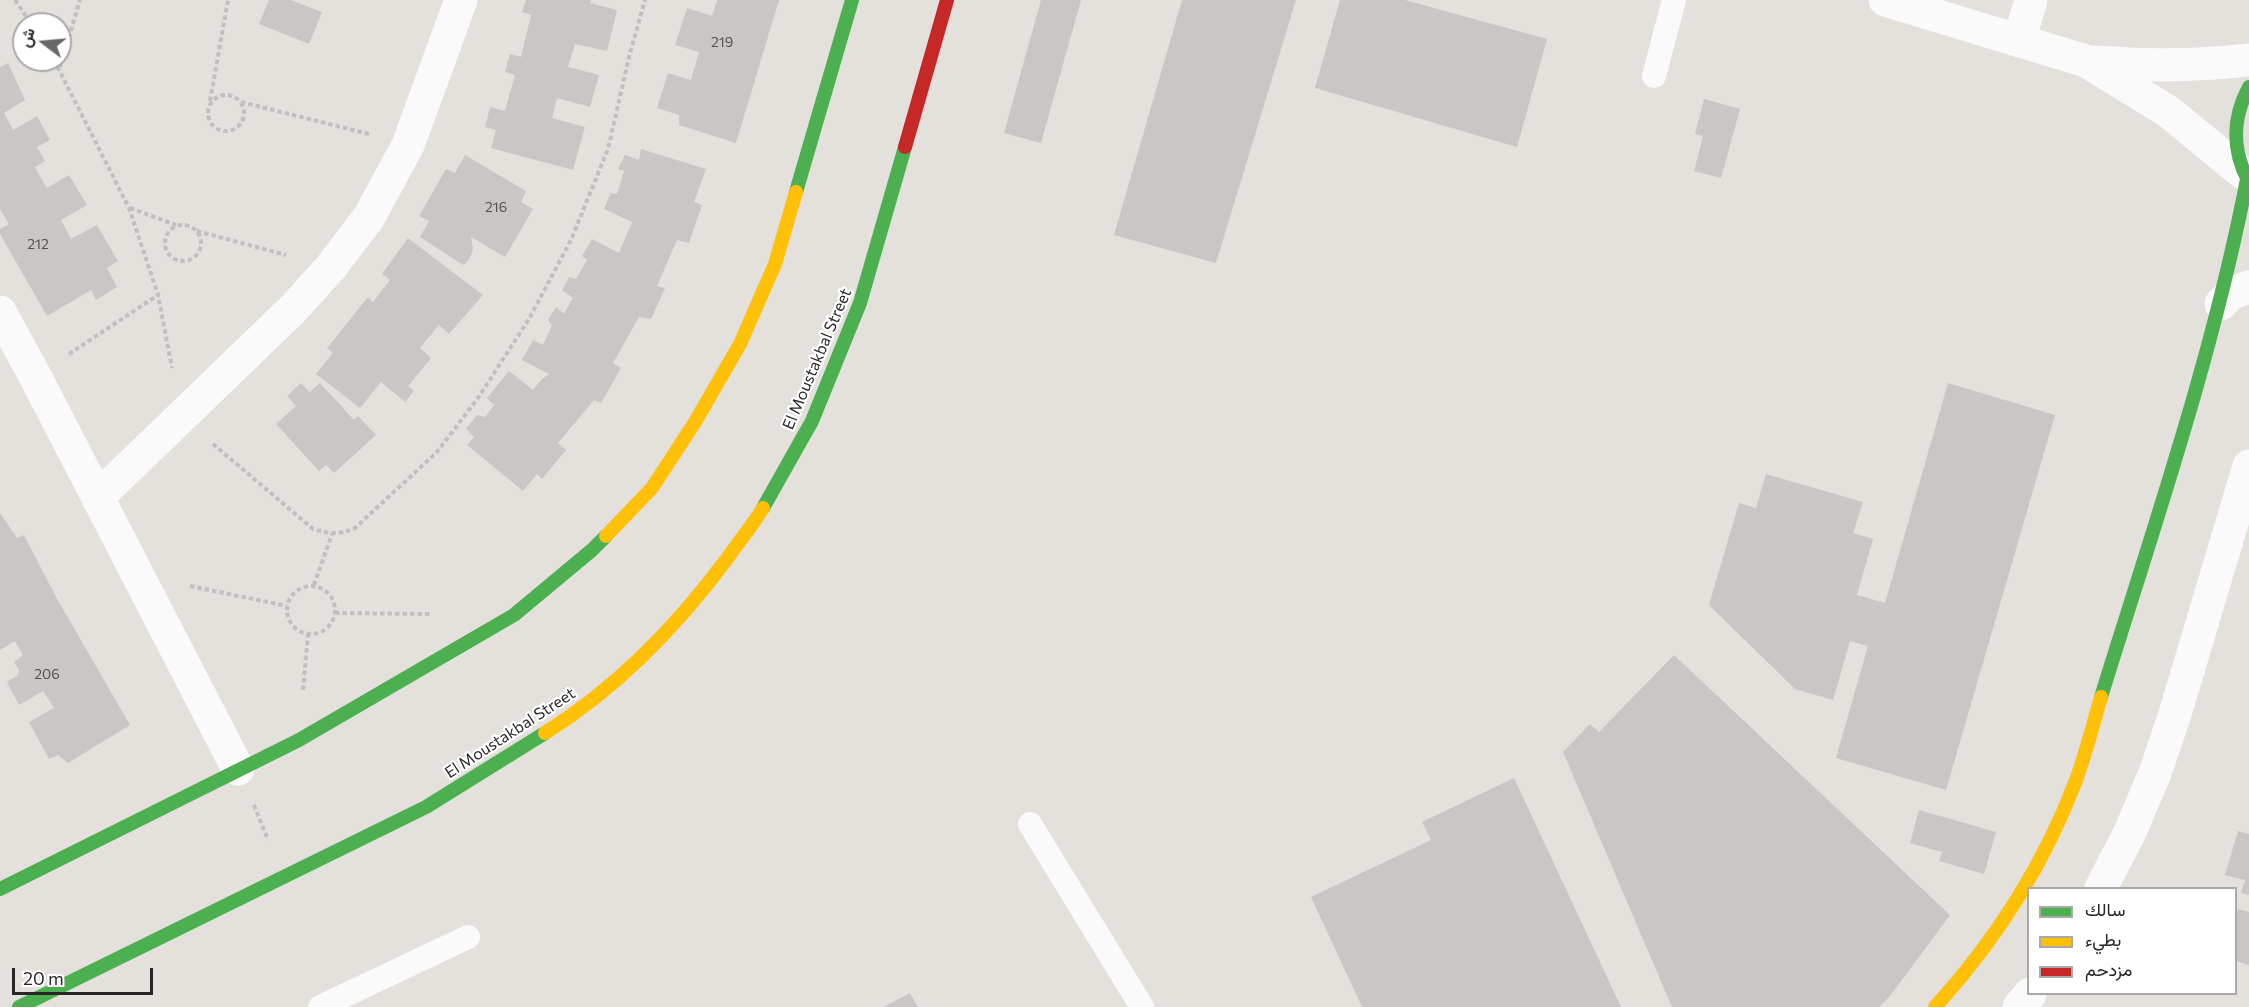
<!DOCTYPE html>
<meta charset="utf-8">
<style>
body{margin:0}
#map{position:relative;width:2249px;height:1007px;overflow:hidden;background:#e4e0dc;font-family:Commissioner,Vazirmatn,sans-serif}
canvas{display:block}
.legend{position:absolute;left:2027px;top:887px;width:210px;height:108px;box-sizing:border-box;background:#fff;border:2px solid #a9a9a9;margin:0;padding:8px 10px;list-style:none;font-size:18px;color:#272727}
.legend li{display:flex;align-items:center;gap:12px;height:30px}
.legend b{width:30px;border:2px solid #a9a9a9}
.north{position:absolute;left:12px;top:12px;width:60px;height:60px;box-sizing:border-box;background:#fff;border:2px solid #a9a9a9;border-radius:50%;rotate:286deg;font-size:16px;font-weight:700;line-height:24px;text-align:center;color:#272727}
.north::after{content:'';display:block;margin:auto;width:21px;height:27px;background:#696866;clip-path:polygon(50% 0,100% 100%,50% 72%,0 100%)}
.scale{position:absolute;left:12px;top:968px;width:141px;height:27px;box-sizing:border-box;border:3px solid #272727;border-top:0;padding-left:8px;font-size:18px;line-height:21px;white-space:nowrap;color:#272727;-webkit-text-stroke:4px #fff;paint-order:stroke}
</style>
<div id="map">
<canvas width="2249" height="1007"></canvas>
<ul class="legend">
<li><b style="height:8px;background:#4caf50"></b>سالك</li>
<li><b style="height:8px;background:#ffc107"></b>بطيء</li>
<li><b style="height:8px;background:#c62828"></b>مزدحم</li>
</ul>
<div class="north">ش</div>
<div class="scale">20 m</div>
</div>
<script>
const g = document.querySelector('canvas').getContext('2d');
g.lineJoin = 'round';
function paint(path, color) { g.fillStyle = color; g.fill(path, 'evenodd'); }
function stroke(path, color, width, dash) { g.strokeStyle = color; g.lineWidth = width; g.lineCap = dash ? 'butt' : 'round'; g.setLineDash(dash || []); g.stroke(path); }
function write(font, color, halo, rows, align = 'center') {
  g.font = font + ' Commissioner,sans-serif'; g.lineWidth = 4.5; g.setLineDash([]); g.textBaseline = 'middle'; g.strokeStyle = halo; g.fillStyle = color; for (const [text, x, y, turn = 0] of rows) {
    g.save(); g.translate(x, y); g.rotate((+turn || 0) * Math.PI / 180); g.textAlign = isNaN(turn) ? turn : align; if (halo) g.strokeText(text, 0, 0); g.fillText(text, 0, 0); g.restore();
  }
}
paint(new Path2D(`
 M 269,0 L 291,0 L 322,12 L 309,44 L 259,24 Z
 M 526,0 L 591,0 L 590,3 L 617,10 L 607,51 L 575,44 L 568,67 L 599,75 L 590,107 L 557,98 L 552,118 L 585,127 L 573,170 L 491,148 L 496,130 L 485,127 L 490,107 L 505,111 L 515,75 L 505,72 L 510,54 L 521,57 L 531,15 L 522,12 Z
 M 717,0 L 779,0 L 736,143 L 679,125 L 679,115 L 657,108 L 668,73 L 691,80 L 699,52 L 675,45 L 687,8 L 712,16 Z
 M 1041,0 L 1081,0 L 1041,143 L 1004,133 Z
 M 1182,0 L 1296,0 L 1216,263 L 1114,235 Z
 M 1340,0 L 1405,0 L 1547,39 L 1517,147 L 1315,88 Z
 M 8,63 L 25,100 L 4,113 L 13,130 L 37,116 L 50,140 L 37,147 L 45,161 L 35,167 L 38,173 L 47,188 L 69,175 L 87,205 L 61,220 L 71,239 L 97,225 L 118,261 L 107,268 L 117,287 L 96,300 L 91,290 L 47,316 L 0,234 L 0,229 L 9,224 L 0,209 L 0,67 Z
 M 1704,99 L 1740,109 L 1721,178 L 1694,171 L 1703,136 L 1695,134 Z
 M 641,149 L 706,169 L 694,202 L 702,205 L 689,243 L 677,240 L 657,286 L 665,288 L 651,319 L 639,317 L 613,363 L 621,368 L 601,403 L 594,400 L 558,443 L 566,450 L 542,479 L 537,474 L 523,491 L 467,445 L 474,437 L 466,429 L 477,415 L 485,417 L 494,405 L 487,398 L 509,371 L 533,390 L 542,379 L 549,374 L 522,360 L 533,340 L 543,345 L 552,325 L 548,320 L 556,307 L 564,314 L 573,298 L 562,290 L 569,277 L 576,279 L 587,260 L 582,256 L 592,239 L 619,253 L 632,222 L 604,209 L 611,193 L 617,194 L 624,171 L 618,169 L 625,155 L 639,160 Z
 M 465,155 L 526,191 L 521,202 L 533,209 L 505,257 L 471,237 L 473,250 L 469,260 L 463,265 L 420,237 L 429,221 L 419,216 L 446,169 L 455,173 Z
 M 408,238 L 483,295 L 449,334 L 439,325 L 420,348 L 431,358 L 408,386 L 414,391 L 405,402 L 381,382 L 360,408 L 316,374 L 333,353 L 327,348 L 368,297 L 373,302 L 390,280 L 382,274 Z
 M 301,383 L 310,392 L 320,383 L 354,420 L 358,416 L 376,435 L 334,473 L 326,465 L 319,471 L 276,424 L 296,406 L 287,396 Z
 M 1948,383 L 2055,415 L 1946,790 L 1836,758 L 1868,646 L 1850,641 L 1833,700 L 1795,689 L 1709,605 L 1739,503 L 1756,508 L 1766,474 L 1863,502 L 1853,533 L 1873,539 L 1857,595 L 1885,603 Z
 M 0,513 L 17,538 L 24,535 L 56,597 L 130,725 L 68,763 L 58,755 L 49,759 L 29,722 L 54,708 L 43,691 L 19,705 L 7,682 L 18,675 L 19,670 L 14,662 L 23,655 L 15,641 L 0,650 Z
 M 1674,655 L 1950,915 L 1890,996 L 1879,1007 L 1672,1007 L 1563,752 L 1590,724 L 1599,732 Z
 M 1514,778 L 1621,1007 L 1362,1007 L 1311,897 L 1431,840 L 1422,822 Z
 M 1919,810 L 1996,832 L 1984,874 L 1939,861 L 1942,852 L 1910,843 Z
 M 2238,831 L 2249,834 L 2249,895 L 2241,893 L 2245,880 L 2225,875 Z
 M 2238,909 L 2249,912 L 2249,965 L 2236,961 L 2236,917 Z
 M 910,993 L 918,1007 L 884,1007 Z`), '#c9c6c3');
stroke(new Path2D(`
 M 15,0 L 31,24
 M 54,60 L 129,208 L 158,295 L 172,368
 M 60,67 L 80,0
 M208 113a18 18 0 1 1 36 0a18 18 0 1 1-36 0Z
 M 210,101 L 228,0
 M 241,102 L 369,134
 M 130,208 L 176,225
 M165 243a18 18 0 1 1 36 0a18 18 0 1 1-36 0Z
 M 197,231 L 286,255
 M 69,354 L 158,295
 M 213,444 L 313,529 C 329,534 339,535 355,528 L 437,452 L 478,398 L 529,319 L 571,240 L 608,149 L 630,53 L 645,0
 M 314,585 L 332,534
 M 190,586 L 287,606
 M287 610a24 24 0 1 1 48 0a24 24 0 1 1-48 0Z
 M 335,613 L 430,614
 M 303,690 L 308,634
 M 254,805 L 268,840`), '#c1c0c0', 4, [4.5, 3]);
stroke(new Path2D(`
 M 1654,76 L 1674,0
 M 1030,824 L 1142,1007
 M 320,1007 L 468,937`), '#fbfafa', 24);
stroke(new Path2D(`
 M 1885,0 L 2086,61 L 2169,112 L 2243,173
 M 2019,41 L 2031,0
 M 2094,62 C 2145,66 2197,66 2249,60
 M 2221,304 L 2230,294 L 2249,287
 M 0,312 L 35,376 L 238,769
 M 98,497 L 293,309 L 331,267 L 369,217 L 408,145 L 461,0
 M 2101,888 L 2130,832 L 2155,773 L 2175,714 L 2249,466
 M 2019,1007 L 2030,994`), '#fbfafa', 33);
stroke(new Path2D(`
 M 2249,87 C 2232,118 2232,151 2249,182
 M 796,192 L 852,0
 M 763,508 L 812,421 L 860,303 L 905,147
 M 2101,697 C 2154,526 2213,355 2247,179
 M 0,889 L 299,740 L 514,615 L 592,550 L 606,536
 M 19,1007 L 426,807 L 545,733`), '#4caf50', 14);
stroke(new Path2D(`
 M 606,536 L 652,488 L 695,422 L 740,344 L 775,264 L 796,192
 M 545,733 C 617,688 678,625 729,556 C 740,540 753,525 763,508
 M 1935,1007 C 1996,940 2044,865 2076,780 C 2086,753 2093,724 2101,697`), '#ffc107', 14);
stroke(new Path2D(`
 M 905,147 L 947,0`), '#c62828', 14);
write('14px', '#515050', null, [
 ["219",722,42],
 ["216",496,207],
 ["212",38,244],
 ["206",47,674]
]);
write('16px', '#272727', '#fff', [
 ["El Moustakbal Street",817,359,-67],
 ["El Moustakbal Street",510,733,-33]
]);
</script>
